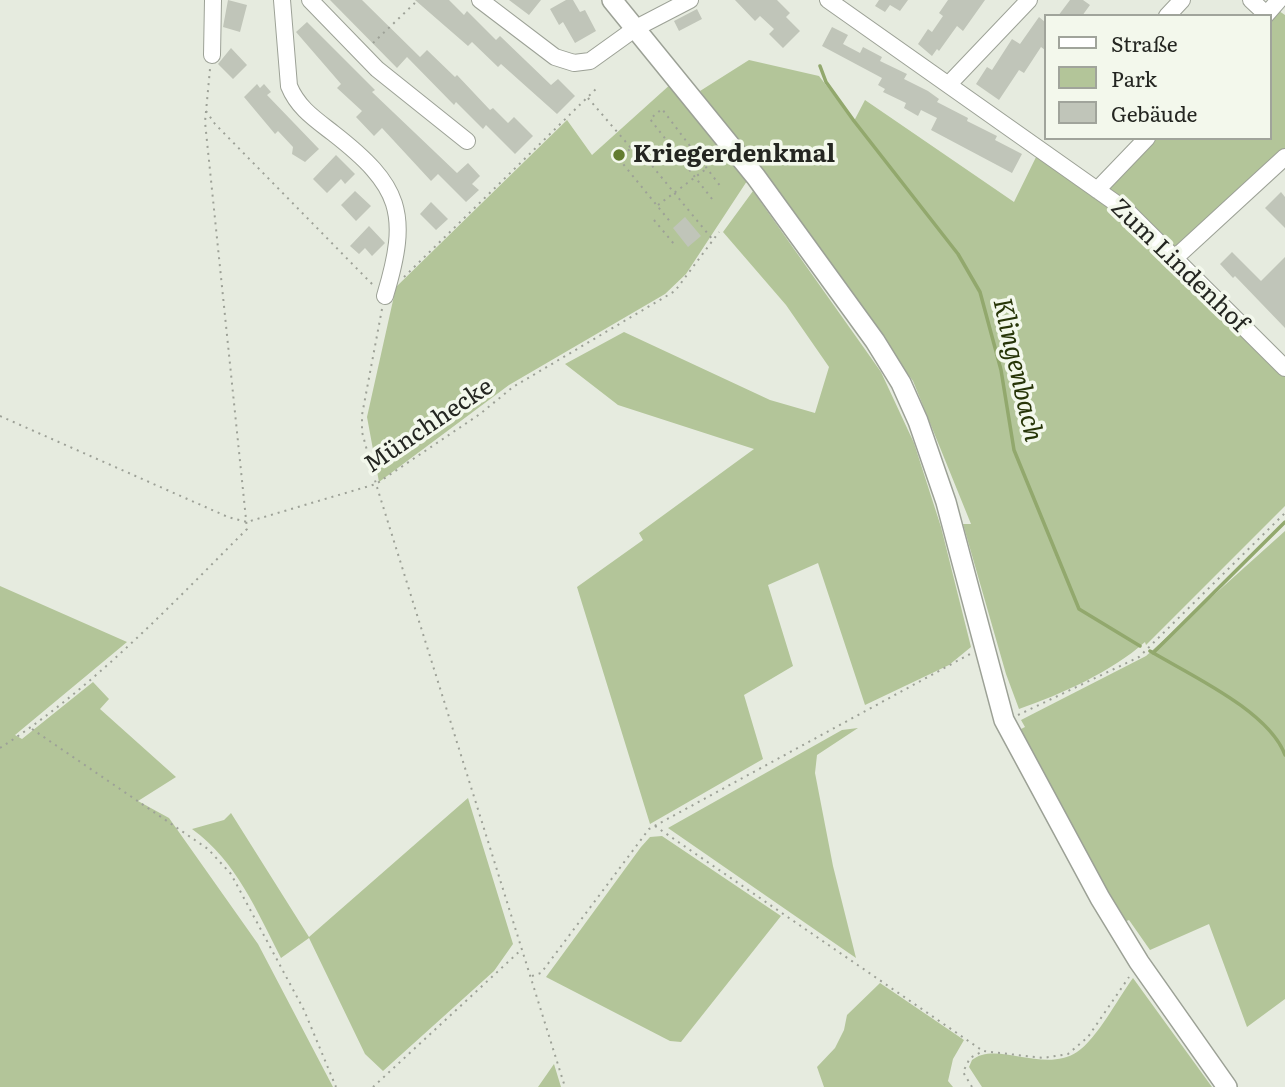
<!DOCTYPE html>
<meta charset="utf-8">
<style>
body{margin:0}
#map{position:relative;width:1285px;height:1087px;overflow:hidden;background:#e6ebdf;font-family:Literata,serif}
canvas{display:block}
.legend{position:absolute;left:1044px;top:14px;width:228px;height:126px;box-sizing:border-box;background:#f3f8ec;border:2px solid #a0a49b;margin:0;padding:9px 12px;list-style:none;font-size:21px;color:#242621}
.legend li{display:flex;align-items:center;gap:14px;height:35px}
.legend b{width:35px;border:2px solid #a0a49b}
</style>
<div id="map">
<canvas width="1285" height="1087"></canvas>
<ul class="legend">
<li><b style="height:9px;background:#fff"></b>Straße</li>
<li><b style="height:19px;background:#b3c599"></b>Park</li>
<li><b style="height:19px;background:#c0c5b9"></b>Gebäude</li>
</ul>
</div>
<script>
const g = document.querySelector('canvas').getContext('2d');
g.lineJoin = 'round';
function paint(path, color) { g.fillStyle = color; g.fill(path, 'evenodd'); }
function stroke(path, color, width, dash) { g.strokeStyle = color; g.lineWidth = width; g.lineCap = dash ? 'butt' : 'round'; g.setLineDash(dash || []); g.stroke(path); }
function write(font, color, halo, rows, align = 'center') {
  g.font = font + ' Literata,serif'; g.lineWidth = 7; g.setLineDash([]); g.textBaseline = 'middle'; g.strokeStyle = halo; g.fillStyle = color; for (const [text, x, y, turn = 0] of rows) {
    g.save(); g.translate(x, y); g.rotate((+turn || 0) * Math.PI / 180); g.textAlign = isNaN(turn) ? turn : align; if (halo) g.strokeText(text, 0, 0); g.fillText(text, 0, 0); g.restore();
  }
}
paint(new Path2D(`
 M 1279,11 L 1285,15 L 1285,153 L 1184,248 L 1173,248 L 1106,190 L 1155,138 L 1269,138 L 1269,21 Z
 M 749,60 L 819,76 L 854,121 L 865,100 L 1014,202 L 1038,153 L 1132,220 L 1285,371 L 1285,506 L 1146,645 L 1145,642 C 1111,672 1062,694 1019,709 L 1006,674 L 963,524 L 971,524 L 913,381 L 700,91 Z
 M 672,83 L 747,181 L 686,274 L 665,294 L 509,385 L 379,482 L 367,417 L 396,287 L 567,120 L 592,155 Z
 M 753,191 L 881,372 L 914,443 L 941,527 L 971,647 L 949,665 L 865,705 L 818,563 L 768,585 L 793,666 L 744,695 L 763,759 L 650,824 L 577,587 L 643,540 L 639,533 L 754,449 L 618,405 L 565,364 L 624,332 L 770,400 L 815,413 L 829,367 L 786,305 L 723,232 Z
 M 1285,531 L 1285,999 L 1247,1027 L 1209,924 L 1150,950 L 1129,920 L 1124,922 L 1017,731 L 1025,727 L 1021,720 L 1146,656 Z
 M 0,586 L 127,642 L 15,735 L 22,739 L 93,682 L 109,699 L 100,709 L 176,777 L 138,801 L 169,818 L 258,944 L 333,1087 L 0,1087 Z
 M 858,728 L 817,755 L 815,773 L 833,866 L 856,958 L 668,828 L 842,730 Z
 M 468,798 L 513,944 L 494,971 L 383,1071 L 365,1054 L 309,938 L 281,958 C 256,910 237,862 192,829 L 224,820 L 231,813 L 309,937 Z
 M 662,836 L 781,916 L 681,1042 L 670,1041 L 546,977 L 641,847 L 650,837 Z
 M 1133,978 L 1212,1087 L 982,1087 L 969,1067 L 972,1060 C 996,1040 1044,1074 1077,1052 C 1097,1039 1118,998 1133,978 Z
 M 880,983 L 964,1040 L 953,1059 L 948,1081 L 953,1087 L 824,1087 L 817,1067 L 835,1048 L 844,1030 L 847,1015 Z
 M 554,1064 L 561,1087 L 538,1087 Z`), '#b3c599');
stroke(new Path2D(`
 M 820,66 L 826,82 L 854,121 L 958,254 L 980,292 L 1001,370 L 1014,450 L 1079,609 L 1140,646
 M 1150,651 C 1190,675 1269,711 1285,755
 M 1153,653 L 1285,522`), '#92a86d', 3.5);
paint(new Path2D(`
 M 228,0 L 247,5 L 240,32 L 223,27 Z
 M 330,0 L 362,0 L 420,57 L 427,50 L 455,77 L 457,75 L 490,110 L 493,108 L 508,123 L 514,117 L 533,136 L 515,154 L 486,125 L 483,129 L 456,102 L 454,105 L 407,57 L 397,68 Z
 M 415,0 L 449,0 L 464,15 L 467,11 L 496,40 L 500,36 L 551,85 L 558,79 L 575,96 L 557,114 L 501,64 L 498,67 L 472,42 L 468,46 Z
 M 509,0 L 541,0 L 529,15 Z
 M 566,0 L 573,0 L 580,12 L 585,10 L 596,31 L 575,43 L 563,22 L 559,25 L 550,9 Z
 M 735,0 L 777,0 L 790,13 L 786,17 L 800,31 L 783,48 L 769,34 L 774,29 L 760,16 L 755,21 Z
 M 879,0 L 908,0 L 900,11 L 890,5 L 885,12 L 875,6 Z
 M 948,0 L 985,0 L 963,31 L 957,26 L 939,51 L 937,49 L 932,56 L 918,44 L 928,29 L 932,32 L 943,16 L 939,13 Z
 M 1070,0 L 1083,0 L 1090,5 L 1082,16 L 1058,16 Z
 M 697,9 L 702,19 L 679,31 L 674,21 Z
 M 1039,17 L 1045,22 L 1045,50 L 1041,47 L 1024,73 L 1019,70 L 999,100 L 976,84 L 987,67 L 992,70 L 1012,39 L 1020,44 Z
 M 307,22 L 375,90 L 372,92 L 457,173 L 468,163 L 480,176 L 472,184 L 479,190 L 466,202 L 438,174 L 431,181 L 382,128 L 374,136 L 356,117 L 362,111 L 337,88 L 341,84 L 296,32 Z
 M 832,27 L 848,35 L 843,44 L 860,53 L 863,47 L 882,57 L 880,61 L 907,74 L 904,79 L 928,91 L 939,99 L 937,102 L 968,118 L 967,121 L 997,136 L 995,140 L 1022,154 L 1012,173 L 931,130 L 937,118 L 921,110 L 918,116 L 904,108 L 906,103 L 883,92 L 885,89 L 878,85 L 882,78 L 822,46 Z
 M 231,48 L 247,65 L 233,79 L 218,64 Z
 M 257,84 L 260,88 L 264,84 L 271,92 L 267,95 L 319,149 L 305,162 L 292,154 L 293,147 L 278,131 L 275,134 L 244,97 Z
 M 336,155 L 355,174 L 345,184 L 341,179 L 327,193 L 313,179 Z
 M 355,191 L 371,206 L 356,221 L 341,205 Z
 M 1281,192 L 1285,197 L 1285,228 L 1265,208 Z
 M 431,202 L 448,219 L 436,230 L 420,214 Z
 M 685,217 L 701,236 L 688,247 L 673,228 Z
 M 369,226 L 385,243 L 372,256 L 365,248 L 359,254 L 350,246 Z
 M 1232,252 L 1261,281 L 1285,257 L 1285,328 L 1235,276 L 1233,278 L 1220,264 Z`), '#c0c5b9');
const minor = new Path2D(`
 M 282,0 L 289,86 C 298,108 315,119 333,133 C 401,186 410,213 385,296
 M 310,0 L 377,69 L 467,141
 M 480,0 L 555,57 L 574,63 L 590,61 L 636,28 L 690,0
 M 828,0 L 1127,211 L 1285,368
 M 1251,0 L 1266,14
 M 1167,16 L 1182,0
 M 1265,16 L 1279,0
 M 212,55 L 213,0
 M 949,84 L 1029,0
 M 1097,190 L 1147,138
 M 1175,258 L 1285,157`);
const major = new Path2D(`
 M 612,0 L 756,177 L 875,341 L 901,383 L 918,421 L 946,502 L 1004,720 L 1100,898 L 1139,962 L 1227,1087`);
stroke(minor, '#9ca196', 18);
stroke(major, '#9ca196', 22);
stroke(new Path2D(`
 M 373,43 L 418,0
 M 588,98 L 631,148 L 635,145 L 713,240
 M 206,111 L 215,124 L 374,286
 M 622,156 L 617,161 L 613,156 L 618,151 L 622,156 L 630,149
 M 619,159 L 672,224
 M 712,199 L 650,119 L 662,109 L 721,187
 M 658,205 L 706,169
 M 654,220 L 674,244
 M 404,277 L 598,87
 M 382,309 L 362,415 L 362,432 L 376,484 L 565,1087
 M 0,416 L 228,517 L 247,522 L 376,484 L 480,414 L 513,387 L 675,291 L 719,232
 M 1018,715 L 1139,657 L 1285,513
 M 32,729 L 208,849 L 231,874 L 304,1010 L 336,1087
 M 0,748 C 92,689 170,606 247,529 L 205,122 L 210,69
 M 655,826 L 983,1051
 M 532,976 L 541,973 L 649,829 L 970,654
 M 373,1087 L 521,950
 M 972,1087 L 963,1072 L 970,1058 L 983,1051 L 1043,1058 L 1068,1054 L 1088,1037 L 1129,977`), '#9da197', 2, [2, 5]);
stroke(minor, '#fff', 16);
stroke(major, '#fff', 19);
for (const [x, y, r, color] of [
 [619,155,7,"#627c2f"]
]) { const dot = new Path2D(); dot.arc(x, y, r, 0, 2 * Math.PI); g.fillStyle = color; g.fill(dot); stroke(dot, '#f3f8ec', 2.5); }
write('bold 24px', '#242621', '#f3f8ec', [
 ["Kriegerdenkmal",633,155]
], 'left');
write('24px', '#242621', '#f3f8ec', [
 ["Zum Lindenhof",1179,266,44],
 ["Münchhecke",429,426,-34]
]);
write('italic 26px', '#273508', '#f3f8ec', [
 ["Klingenbach",1017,370,77]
]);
</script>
